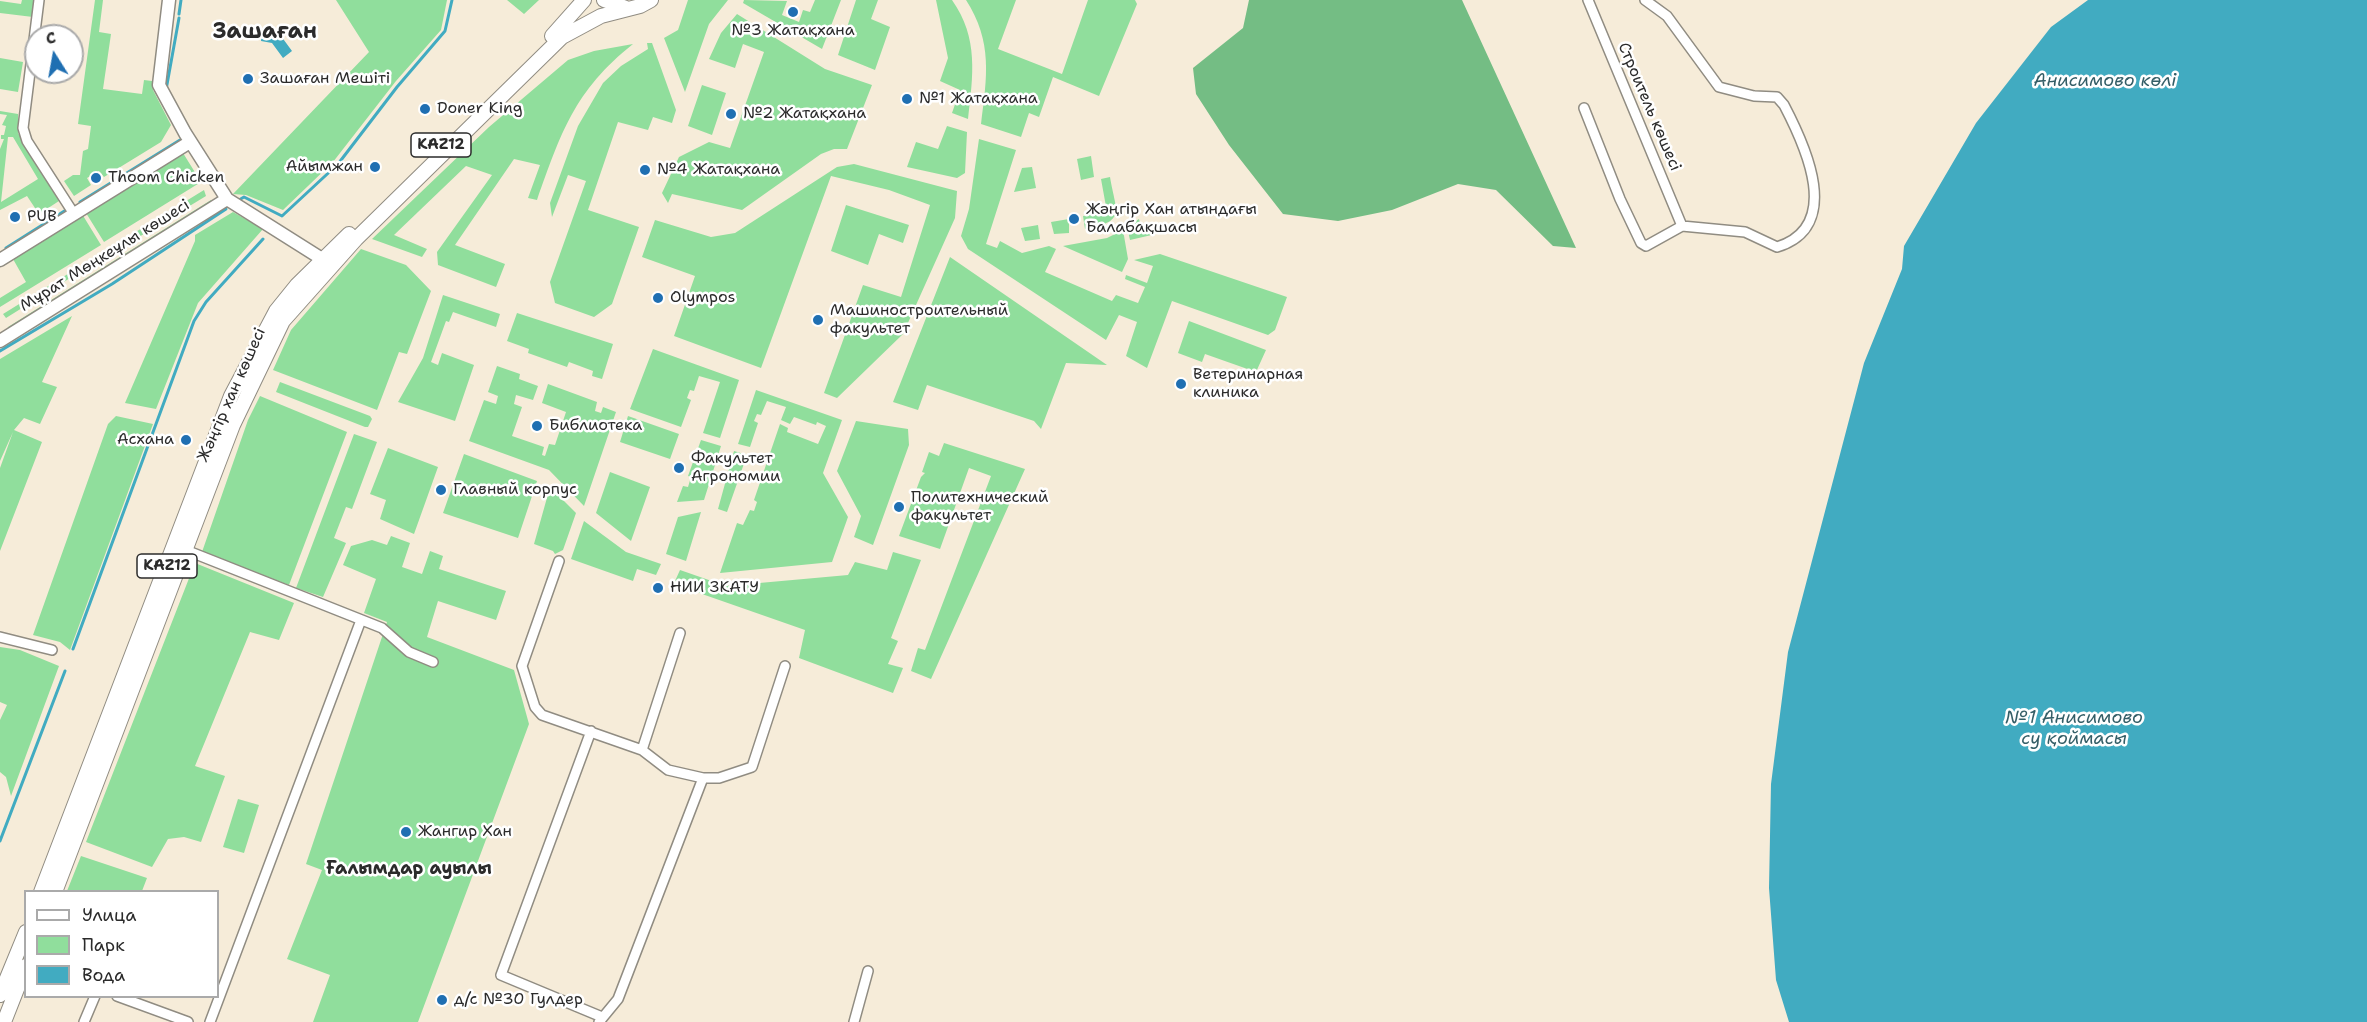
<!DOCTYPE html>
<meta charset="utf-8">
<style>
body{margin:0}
#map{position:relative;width:2367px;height:1022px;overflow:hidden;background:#f6ecd9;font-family:"Shantell Sans",sans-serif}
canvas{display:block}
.legend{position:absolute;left:24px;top:890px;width:195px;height:108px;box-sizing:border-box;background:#fff;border:2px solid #aaa;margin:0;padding:8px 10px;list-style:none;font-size:18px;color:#2b2b2b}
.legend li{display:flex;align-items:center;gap:12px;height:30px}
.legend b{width:30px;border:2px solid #aaa}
.north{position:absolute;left:24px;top:24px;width:60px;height:60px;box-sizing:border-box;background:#fff;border:2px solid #aaa;border-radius:50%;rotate:349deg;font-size:16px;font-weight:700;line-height:24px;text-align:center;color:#2b2b2b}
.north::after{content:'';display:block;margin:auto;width:21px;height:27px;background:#1f6fb2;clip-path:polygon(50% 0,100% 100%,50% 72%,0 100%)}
</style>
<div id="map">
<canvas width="2367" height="1022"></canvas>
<ul class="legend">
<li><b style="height:8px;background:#fff"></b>Улица</li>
<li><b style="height:16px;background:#90de9c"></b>Парк</li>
<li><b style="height:16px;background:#41abc1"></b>Вода</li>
</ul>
<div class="north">С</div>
</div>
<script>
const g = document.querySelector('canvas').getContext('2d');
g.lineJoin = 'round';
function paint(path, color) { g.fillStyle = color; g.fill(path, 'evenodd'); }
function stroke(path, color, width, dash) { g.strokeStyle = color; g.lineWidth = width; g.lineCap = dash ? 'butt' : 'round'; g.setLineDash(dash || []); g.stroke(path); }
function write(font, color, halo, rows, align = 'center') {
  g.font = font + ' "Shantell Sans",sans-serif'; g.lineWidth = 5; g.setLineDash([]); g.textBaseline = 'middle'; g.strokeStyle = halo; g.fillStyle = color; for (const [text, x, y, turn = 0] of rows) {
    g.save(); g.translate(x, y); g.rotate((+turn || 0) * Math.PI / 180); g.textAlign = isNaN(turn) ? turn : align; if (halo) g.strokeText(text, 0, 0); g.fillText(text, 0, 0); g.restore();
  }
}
paint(new Path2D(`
 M 22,0 L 35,0 L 33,17 L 0,13 L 0,1 L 21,4 Z
 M 95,0 L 103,0 L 99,32 L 111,34 L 103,89 L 142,94 L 144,80 L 152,81 L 153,90 L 171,125 L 161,142 L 104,177 L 99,171 L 87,178 L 91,185 L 74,196 L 64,181 L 73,175 L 80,175 L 83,151 L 88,149 L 91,126 L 78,124 Z
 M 336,0 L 447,0 L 441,30 L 396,81 L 333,162 L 283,210 L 246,195 L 233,194 L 369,52 Z
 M 507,0 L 539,0 L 524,14 Z
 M 688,0 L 728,0 L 709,24 L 685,92 L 664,38 L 678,30 Z
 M 744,0 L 787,1 L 782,15 L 799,22 L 803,10 L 810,12 L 815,0 L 841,0 L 822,49 L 743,3 Z
 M 856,0 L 878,0 L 871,19 L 890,27 L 875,70 L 838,55 Z
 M 936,0 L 952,0 C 979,38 973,76 968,119 L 952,113 L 960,90 L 940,81 L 948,58 Z
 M 966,0 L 1016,0 L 998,49 L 1062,74 L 1088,0 L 1135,0 L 1137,4 L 1099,96 L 1053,77 L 1039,117 L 1029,113 L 1021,137 L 981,124 C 987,77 993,42 966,0 Z
 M 737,14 L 825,69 L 872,85 L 847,149 L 834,149 L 821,154 L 742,210 L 672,194 L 668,203 L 662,193 L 679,157 L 709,142 L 730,148 L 764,52 L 743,44 L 735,68 L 709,59 L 721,33 Z
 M 647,43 L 652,43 L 676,110 L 672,123 L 653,117 L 648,130 L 618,122 L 588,210 L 639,227 L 612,304 L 594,317 L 555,303 L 550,282 L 586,181 L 568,175 L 552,217 L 550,203 L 578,126 L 603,83 L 621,66 L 648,49 Z
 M 633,44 C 574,91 561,133 537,200 L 528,198 L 540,165 L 514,159 L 455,245 L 505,264 L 496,287 L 438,265 L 437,252 L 492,175 L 466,166 L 394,235 L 427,249 L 422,257 L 372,239 L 489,127 L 568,60 L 594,51 Z
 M 0,58 L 23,62 L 18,92 L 0,89 Z
 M 702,85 L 726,93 L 712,135 L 688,126 Z
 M 0,111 L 18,114 L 18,133 L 59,201 L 39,214 L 27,196 L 0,210 L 0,149 L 4,139 L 1,139 L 1,135 L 4,135 L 6,126 L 2,125 L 7,115 L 0,114 ZM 8,137 L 13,137 L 38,179 L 1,202 Z
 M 947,126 L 967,132 L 965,173 L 957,178 L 907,167 L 916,142 L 938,149 Z
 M 979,139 L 1016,150 L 986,244 L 997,248 L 1000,241 L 1022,253 L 1049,246 L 1056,249 L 1045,272 L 1112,301 L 1116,295 L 1138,303 L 1145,287 L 1125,279 L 1126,275 L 1147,283 L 1153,266 L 1134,260 L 1160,254 L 1287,297 L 1275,330 L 1268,335 L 1172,301 L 1147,368 L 1126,356 L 1137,322 L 1119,315 L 1106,340 L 968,249 L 961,236 L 969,209 Z
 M 183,153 L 201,182 L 104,242 L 86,213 Z
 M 1091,156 L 1094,177 L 1081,180 L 1077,159 Z
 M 854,164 L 957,191 L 955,218 L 903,334 L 837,398 L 824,393 L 863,285 L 901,297 L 930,205 L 889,190 L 831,176 L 761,368 L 674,336 L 695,276 L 642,257 L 655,220 L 711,237 L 735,233 L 837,167 Z
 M 1032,167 L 1036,188 L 1014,192 L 1022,168 Z
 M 1110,177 C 1116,213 1127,221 1085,229 L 1083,216 L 1107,212 L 1101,179 Z
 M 204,190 L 206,196 L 111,254 L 108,249 Z
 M 211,200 L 213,203 L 7,331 L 8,327 Z
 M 846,205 L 909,225 L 903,243 L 879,234 L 868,265 L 831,251 Z
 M 233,212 L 263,229 L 198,303 L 156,409 L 125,403 L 195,241 L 195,235 Z
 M 82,214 L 101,245 L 0,307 L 0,298 L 26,282 L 13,259 Z
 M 1069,219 L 1069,233 L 1054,234 L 1051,222 Z
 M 1139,219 L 1142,231 L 1155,228 L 1156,234 L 1130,240 L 1127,227 Z
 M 1038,225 L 1040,239 L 1025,241 L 1021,228 Z
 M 1123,230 L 1128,259 L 1122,272 L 1063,246 L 1107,238 Z
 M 361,249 L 406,265 L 431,291 L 407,354 L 399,352 L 377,410 L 273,370 L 291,330 Z
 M 105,251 L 107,255 L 6,318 L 3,314 Z
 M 950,257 L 1107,365 L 1066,363 L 1041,429 L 1034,421 L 927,385 L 918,410 L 893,402 Z
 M 443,295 L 500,314 L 496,327 L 453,312 L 449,322 L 446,321 L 431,362 L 438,365 L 442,353 L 474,365 L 455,421 L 398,402 L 423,358 Z
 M 517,313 L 613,344 L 602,379 L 592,376 L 593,371 L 569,362 L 567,367 L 528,353 L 529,349 L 507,341 Z
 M 72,316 L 42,382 L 57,387 L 40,424 L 24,418 L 14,430 L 42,442 L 0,551 L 0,468 L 13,432 L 0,461 L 0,359 Z
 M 1189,321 L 1266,350 L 1256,372 L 1205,354 L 1202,362 L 1178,353 Z
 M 653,349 L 739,380 L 720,438 L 703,433 L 720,382 L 699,376 L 694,391 L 690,390 L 687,398 L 691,400 L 681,427 L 630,409 Z
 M 497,366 L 520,374 L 519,379 L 538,386 L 533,400 L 516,395 L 514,404 L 522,407 L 512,436 L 544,447 L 542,455 L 545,456 L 549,444 L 555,445 L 566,412 L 542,403 L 548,384 L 597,402 L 595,411 L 601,413 L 603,407 L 616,412 L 584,506 L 549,470 L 469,441 L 484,400 L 496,404 L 498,396 L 488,392 Z
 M 280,382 L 370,416 L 372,419 L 368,427 L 365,427 L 276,392 Z
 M 756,390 L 842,420 L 823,473 L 848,517 L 832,562 L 720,573 L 737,523 L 743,525 L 750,510 L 754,511 L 757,502 L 754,500 L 780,424 L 788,428 L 787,432 L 818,444 L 826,426 L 817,422 L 816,425 L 794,417 L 790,424 L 781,420 L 786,407 L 767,401 L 761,415 L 757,414 L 754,421 L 758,423 L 750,447 L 738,444 Z
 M 260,396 L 347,432 L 289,585 L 202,552 L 248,420 Z
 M 116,416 L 153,424 L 70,650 L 60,642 L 33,635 L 108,424 Z
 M 628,416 L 679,434 L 670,459 L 620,442 Z
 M 856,421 L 908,429 L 909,445 L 873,545 L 854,537 L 861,516 L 837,471 Z
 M 354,434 L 377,442 L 352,509 L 346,507 L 334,538 L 346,543 L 323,597 L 296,588 Z
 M 701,440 L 721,446 L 704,500 L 677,502 L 683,486 L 688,487 L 691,477 L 688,476 Z
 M 944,443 L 1025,469 L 931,679 L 911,671 L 918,648 L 925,650 L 991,476 L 969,468 L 940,549 L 899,536 L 921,477 L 925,473 L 922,472 L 929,452 L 939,456 Z
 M 388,448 L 438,467 L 414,534 L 380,519 L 386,500 L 370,494 Z
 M 734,451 L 747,455 L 727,512 L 718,509 Z
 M 464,454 L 537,481 L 518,538 L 443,513 Z
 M 610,472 L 650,487 L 631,541 L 596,513 Z
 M 550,487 L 576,513 L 563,550 L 555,554 L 553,551 L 534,544 Z
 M 701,512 L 686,561 L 666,554 L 678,517 Z
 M 584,521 L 626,552 L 661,564 L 656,575 L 637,569 L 633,581 L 571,559 Z
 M 391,536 L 410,543 L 402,567 L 422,574 L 430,551 L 443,556 L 439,569 L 506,591 L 496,620 L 438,601 L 427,637 L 514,670 L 529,724 L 418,1022 L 313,1022 L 330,975 L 287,959 L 322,870 L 306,864 L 387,622 L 364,613 L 376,579 L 343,565 L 351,546 L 372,540 L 387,545 Z
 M 893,552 L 921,560 L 891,638 L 898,641 L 888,664 L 903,668 L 893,693 L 799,658 L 805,630 L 702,594 L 675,581 L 680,570 L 726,586 L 848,575 L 855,562 L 887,570 Z
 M 195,563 L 294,603 L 279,640 L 250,632 L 195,766 L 225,776 L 201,842 L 184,837 L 168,839 L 152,867 L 86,842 Z
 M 0,647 L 20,650 L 59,666 L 11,796 L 6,777 L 0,772 L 0,720 L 7,705 L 0,702 Z
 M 238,799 L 259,805 L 244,853 L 223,847 Z
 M 81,856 L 147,878 L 142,891 L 67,891 Z`), '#90de9c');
paint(new Path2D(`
 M 1249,0 L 1462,0 L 1576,248 L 1553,246 L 1496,190 L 1458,184 L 1392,210 L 1338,221 L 1283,214 L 1229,145 L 1196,94 L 1193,68 L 1243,28 Z`), '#74bd84');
paint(new Path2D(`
 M 2088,0 L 2367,0 L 2367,1022 L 1789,1022 L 1776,980 L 1769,888 L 1771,784 L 1788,652 L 1864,363 L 1902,269 L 1904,246 L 1976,123 L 2051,27 Z
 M 262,33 L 281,36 L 292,51 L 283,58 L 272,43 L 261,41 Z`), '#41abc1');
stroke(new Path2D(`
 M 179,14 L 181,0
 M 166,90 L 179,18
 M 239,200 L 244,197 L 282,216 L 338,164 L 397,87 L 445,31 L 452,0
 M 80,202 L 180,140
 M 6,248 L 66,210
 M 0,351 L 112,284 L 226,209
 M 73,649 L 194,321 L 206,302 L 263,239
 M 0,841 L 65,671`), '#41abc1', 3);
const minor = new Path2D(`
 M 39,0 L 23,128 L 27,141 L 74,214
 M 1588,0 L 1682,226
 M 1584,108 L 1620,199 L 1641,243 L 1646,246 L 1682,226 L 1745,232 L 1777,247 C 1843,227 1806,147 1784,105 L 1777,97 L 1754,96 L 1719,87 L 1667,16 L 1645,0
 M 183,549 L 382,628 L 409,652 L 433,662
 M 559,561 L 522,666 L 535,707 L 542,715 L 642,750 L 668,770 L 703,778 L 719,778 L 752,767 L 785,666
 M 0,637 L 52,650
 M 591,731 L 501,975 L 602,1017
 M 642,750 L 680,633
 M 117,996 L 188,1022
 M 84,1022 L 95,996
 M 210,1022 L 361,620
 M 599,1022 L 618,999 L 703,778
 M 854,1022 L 868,971`);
const secondary = new Path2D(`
 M 169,0 L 159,85 L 185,133 L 227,199 L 330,264
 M 0,260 L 190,142
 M 0,341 L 227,199`);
const primary = new Path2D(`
 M 604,0 L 626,8
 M 552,36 L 584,0
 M 41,892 L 231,396 L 276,311 L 297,285 L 349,234
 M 55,892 L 233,425 L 283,321 L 356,239 L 562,37 L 601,16 L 640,6 L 651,0
 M 0,995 L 26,932
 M 4,1022 L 26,966`);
stroke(minor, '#908c82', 12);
stroke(secondary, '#908c82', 15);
stroke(primary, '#908c82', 16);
stroke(minor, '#fff', 9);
stroke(secondary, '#fff', 12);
stroke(primary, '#fff', 14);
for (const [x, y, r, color] of [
 [793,12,6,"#1f6fb2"],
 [248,79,6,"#1f6fb2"],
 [907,99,6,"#1f6fb2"],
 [425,109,6,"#1f6fb2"],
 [731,114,6,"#1f6fb2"],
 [375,167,6,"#1f6fb2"],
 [645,170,6,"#1f6fb2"],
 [96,178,6,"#1f6fb2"],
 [15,217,6,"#1f6fb2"],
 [1074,219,6,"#1f6fb2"],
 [658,298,6,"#1f6fb2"],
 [818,320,6,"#1f6fb2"],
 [1181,384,6,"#1f6fb2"],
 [537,426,6,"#1f6fb2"],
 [186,440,6,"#1f6fb2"],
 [679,468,6,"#1f6fb2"],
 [441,490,6,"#1f6fb2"],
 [899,507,6,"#1f6fb2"],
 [658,588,6,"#1f6fb2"],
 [406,832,6,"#1f6fb2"],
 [442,1000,6,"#1f6fb2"]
]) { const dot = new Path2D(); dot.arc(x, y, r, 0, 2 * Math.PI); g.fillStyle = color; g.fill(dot); stroke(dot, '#fff', 2); }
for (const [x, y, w] of [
 [441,145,60],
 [167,566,60]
]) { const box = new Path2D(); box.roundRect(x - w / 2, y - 12, w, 24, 4.5); g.fillStyle = '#fff'; g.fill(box); stroke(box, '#2b2b2b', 1.5); }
write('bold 15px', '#2b2b2b', null, [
 ["KAZ12",441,145],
 ["KAZ12",167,566]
]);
write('16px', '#2b2b2b', '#fff', [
 ["№3 Жатақхана",793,31,"center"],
 ["Зашаған Мешіті",260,79],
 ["№1 Жатақхана",919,99],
 ["Doner King",437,109],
 ["№2 Жатақхана",743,114],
 ["Айымжан",363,167,"right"],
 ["№4 Жатақхана",657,170],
 ["Thoom Chicken",108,178],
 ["Жәңгір Хан атындағы",1086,210],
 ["Балабақшасы",1086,228],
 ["PUB",27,217],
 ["Olympos",670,298],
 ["Машиностроительный",830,311],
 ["факультет",830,329],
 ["Ветеринарная",1193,375],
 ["клиника",1193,393],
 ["Библиотека",549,426],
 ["Асхана",174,440,"right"],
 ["Факультет",691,459],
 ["Агрономии",691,477],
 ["Главный корпус",453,490],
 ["Политехнический",911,498],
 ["факультет",911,516],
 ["НИИ ЗКАТУ",670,588],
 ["Жангир Хан",418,832],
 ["д/с №30 Гулдер",454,1000]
], 'left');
write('16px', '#2b2b2b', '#fff', [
 ["Строитель көшесі",1649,107,67],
 ["Мұрат Мөңкеұлы көшесі",105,256,-32],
 ["Жәңгір хан көшесі",232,395,-66]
]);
write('italic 18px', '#345e67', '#fff', [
 ["Анисимово көлі",2105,81],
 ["№1 Анисимово",2074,718],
 ["су қоймасы",2074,739]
]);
write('bold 18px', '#2b2b2b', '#fff', [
 ["Ғалымдар ауылы",409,869]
]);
write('bold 22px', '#2b2b2b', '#fff', [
 ["Зашаған",265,32]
]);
</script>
